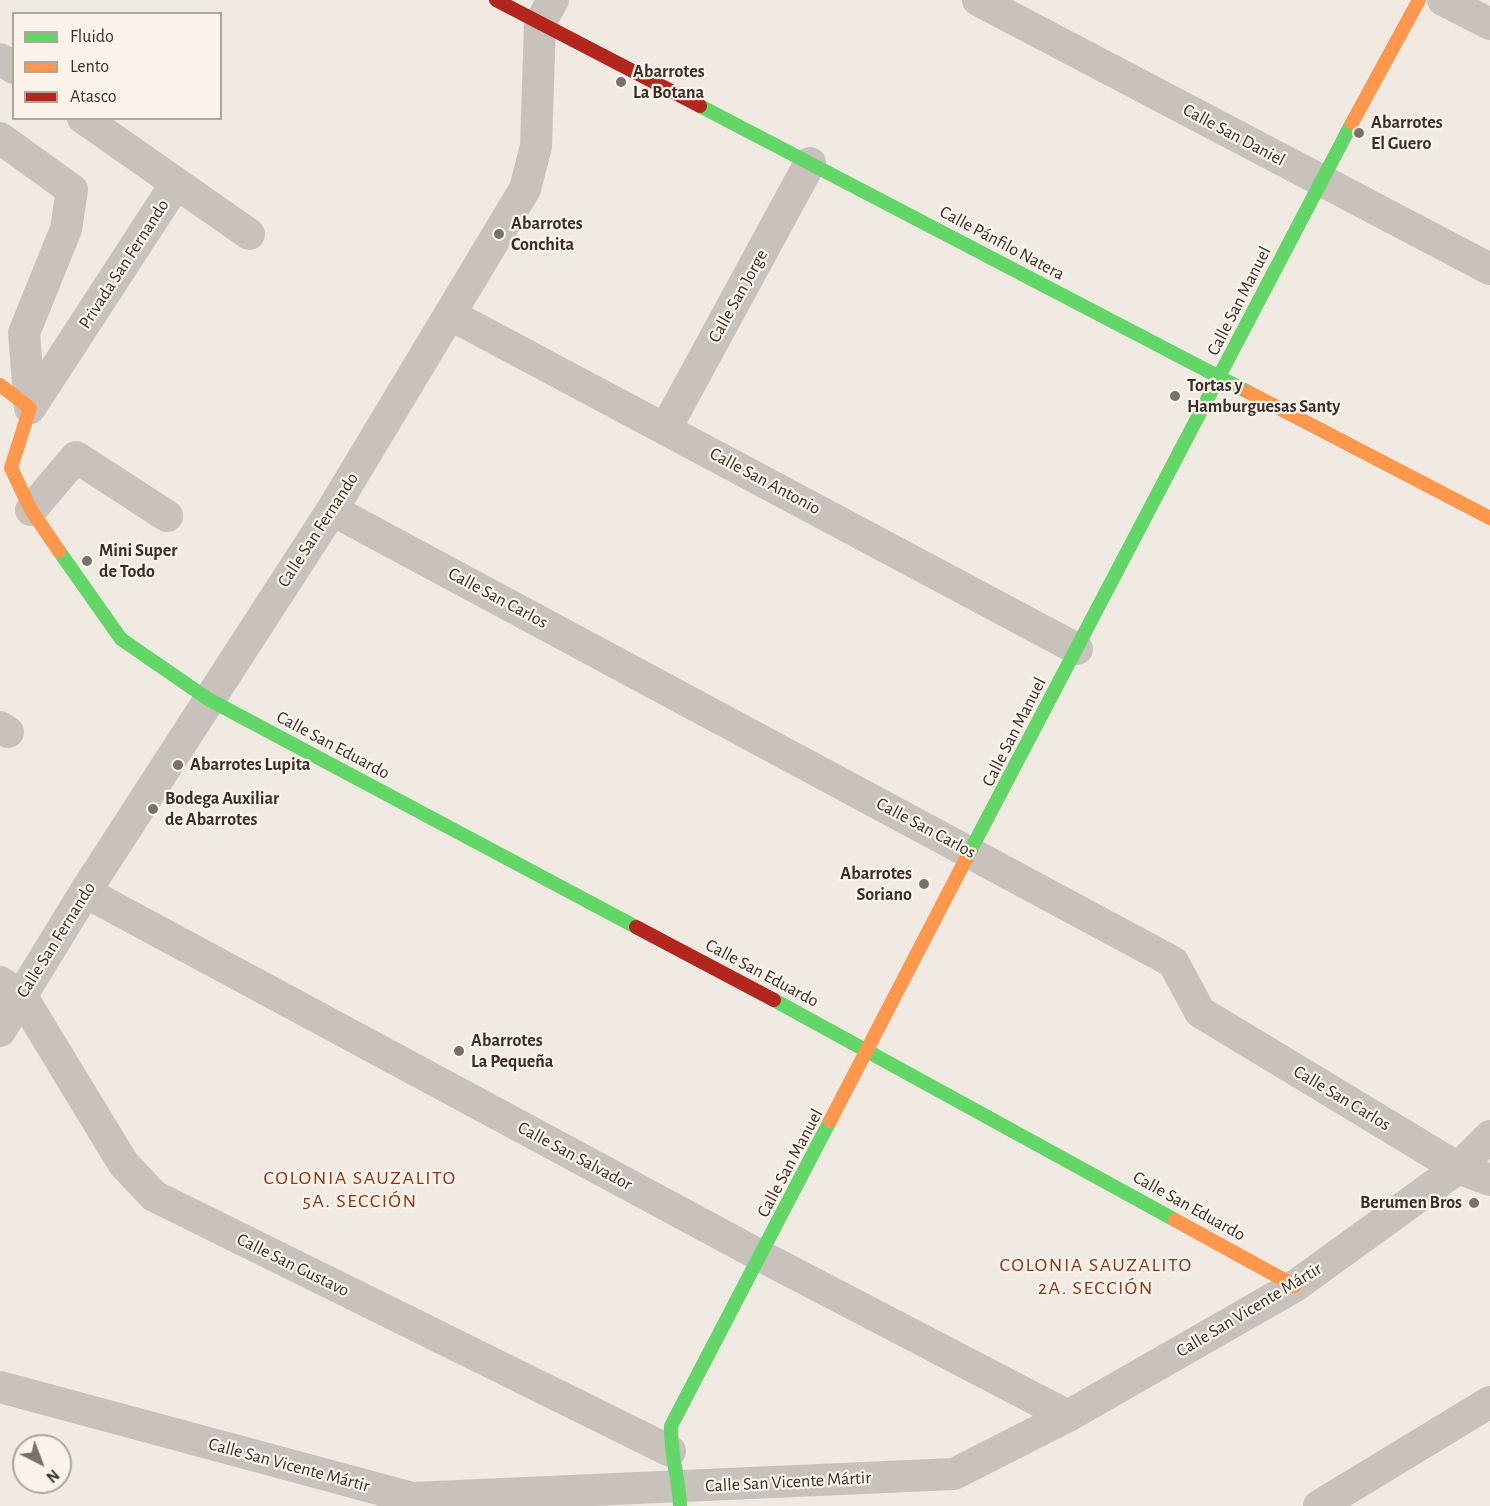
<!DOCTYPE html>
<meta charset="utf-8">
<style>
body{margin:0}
#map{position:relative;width:1490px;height:1506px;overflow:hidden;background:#f0eae3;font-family:"Alegreya Sans",sans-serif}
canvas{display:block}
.legend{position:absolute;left:12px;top:12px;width:210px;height:108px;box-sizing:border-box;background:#fcf4eb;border:2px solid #afa59d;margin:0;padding:8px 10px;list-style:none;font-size:18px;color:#3b2e29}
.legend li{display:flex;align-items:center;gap:12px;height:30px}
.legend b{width:30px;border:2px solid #afa59d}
.north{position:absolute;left:12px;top:1434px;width:60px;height:60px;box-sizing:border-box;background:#fcf4eb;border:2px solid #afa59d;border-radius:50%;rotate:138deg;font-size:16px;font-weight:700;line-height:24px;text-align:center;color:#3b2e29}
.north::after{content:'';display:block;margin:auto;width:21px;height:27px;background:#7a706a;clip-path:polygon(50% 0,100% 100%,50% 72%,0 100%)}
</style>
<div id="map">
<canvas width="1490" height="1506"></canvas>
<ul class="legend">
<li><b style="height:8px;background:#63d668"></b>Fluido</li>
<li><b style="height:8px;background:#ff974d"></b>Lento</li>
<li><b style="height:8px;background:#b3261e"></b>Atasco</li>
</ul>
<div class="north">N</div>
</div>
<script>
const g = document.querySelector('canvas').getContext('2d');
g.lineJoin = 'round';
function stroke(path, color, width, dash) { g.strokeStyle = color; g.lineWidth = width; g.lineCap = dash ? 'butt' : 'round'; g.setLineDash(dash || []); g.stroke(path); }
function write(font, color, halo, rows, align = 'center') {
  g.font = font + ' "Alegreya Sans",sans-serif'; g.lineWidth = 4.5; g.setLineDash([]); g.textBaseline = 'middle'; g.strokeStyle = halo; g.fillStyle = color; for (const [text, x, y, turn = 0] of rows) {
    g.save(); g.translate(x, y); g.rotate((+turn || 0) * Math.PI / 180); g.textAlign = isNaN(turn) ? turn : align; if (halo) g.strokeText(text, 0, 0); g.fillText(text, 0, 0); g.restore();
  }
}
stroke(new Path2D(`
 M 978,0 L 1490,269
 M 1443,0 L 1490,24
 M 0,59 L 14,68
 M 83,118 L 249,234
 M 0,138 L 72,190 L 66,229 L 24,333 L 30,408
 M 451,315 L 1077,649
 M 30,408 L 175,185
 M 666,428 L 810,163
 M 31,510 L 76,457 L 167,516
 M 332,510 L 1173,962 L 1200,1012 L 1458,1168 L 1490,1180
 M 0,727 L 8,732
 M 85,892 L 761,1256 L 1068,1416
 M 0,982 L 21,995 L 123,1163 L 154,1196 L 670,1451
 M 0,1031 L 85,892 L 332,510 L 525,189 L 536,146 L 540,23 L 553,0
 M 0,1387 L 412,1498 L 954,1474 L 1068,1416 L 1295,1286 L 1458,1168 L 1490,1136
 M 1319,1506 L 1490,1402`), '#c9c2bc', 32);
stroke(new Path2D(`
 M 700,106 L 1248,392
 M 59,551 L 121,639 L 208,699 L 636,927
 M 966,859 L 1352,123
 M 774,1000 L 1175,1220
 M 680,1506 C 679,1478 670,1454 671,1426 L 830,1121`), '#63d668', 14);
stroke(new Path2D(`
 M 1352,123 L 1419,0
 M 0,385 L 30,408 L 11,468 L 31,510 L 59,551
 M 1248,392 L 1490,518
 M 830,1121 L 966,859
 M 1175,1220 L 1295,1286`), '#ff974d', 14);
stroke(new Path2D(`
 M 496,0 L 700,106
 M 636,927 L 774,1000`), '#b3261e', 14);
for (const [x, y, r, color] of [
 [621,82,6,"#7a706a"],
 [1359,133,6,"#7a706a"],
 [499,234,6,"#7a706a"],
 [1175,396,6,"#7a706a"],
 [87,561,6,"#7a706a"],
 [178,765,6,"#7a706a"],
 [153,809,6,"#7a706a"],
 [924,884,6,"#7a706a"],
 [459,1051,6,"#7a706a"],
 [1474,1203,6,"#7a706a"]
]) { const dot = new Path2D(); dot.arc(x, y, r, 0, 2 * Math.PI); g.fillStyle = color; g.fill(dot); stroke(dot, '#fcf4eb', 2); }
write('bold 18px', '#3b2e29', '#fcf4eb', [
 ["Abarrotes",633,72],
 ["La Botana",633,93],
 ["Abarrotes",1371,123],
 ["El Guero",1371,144],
 ["Abarrotes",511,224],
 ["Conchita",511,245],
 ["Tortas y",1187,386],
 ["Hamburguesas Santy",1187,407],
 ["Mini Super",99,551],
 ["de Todo",99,572],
 ["Abarrotes Lupita",190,765],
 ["Bodega Auxiliar",165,799],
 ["de Abarrotes",165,820],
 ["Abarrotes",912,874,"right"],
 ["Soriano",912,895,"right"],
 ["Abarrotes",471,1041],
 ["La Pequeña",471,1062],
 ["Berumen Bros",1462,1203,"right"]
], 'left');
write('18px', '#3b2e29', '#fcf4eb', [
 ["Calle San Daniel",1234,135,28],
 ["Calle Pánfilo Natera",1002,243,28],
 ["Privada San Fernando",124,264,-57],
 ["Calle San Jorge",738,296,-61],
 ["Calle San Manuel",1239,301,-63],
 ["Calle San Antonio",765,481,28],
 ["Calle San Fernando",318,530,-57],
 ["Calle San Carlos",498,598,28],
 ["Calle San Manuel",1014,732,-63],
 ["Calle San Eduardo",333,745,28],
 ["Calle San Carlos",926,828,28],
 ["Calle San Fernando",56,940,-58],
 ["Calle San Eduardo",762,973,28],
 ["Calle San Carlos",1342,1098,31],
 ["Calle San Salvador",575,1156,28],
 ["Calle San Manuel",790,1163,-62],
 ["Calle San Eduardo",1189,1206,29],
 ["Calle San Gustavo",293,1265,26],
 ["Calle San Vicente Mártir",1249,1310,-31],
 ["Calle San Vicente Mártir",289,1465,15],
 ["Calle San Vicente Mártir",788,1482,-3]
]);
g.letterSpacing = '1.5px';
write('20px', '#943218', '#fcf4eb', [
 ["COLONIA SAUZALITO",360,1178],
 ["5A. SECCIÓN",360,1201],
 ["COLONIA SAUZALITO",1096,1265],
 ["2A. SECCIÓN",1096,1288]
]);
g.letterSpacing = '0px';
</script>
